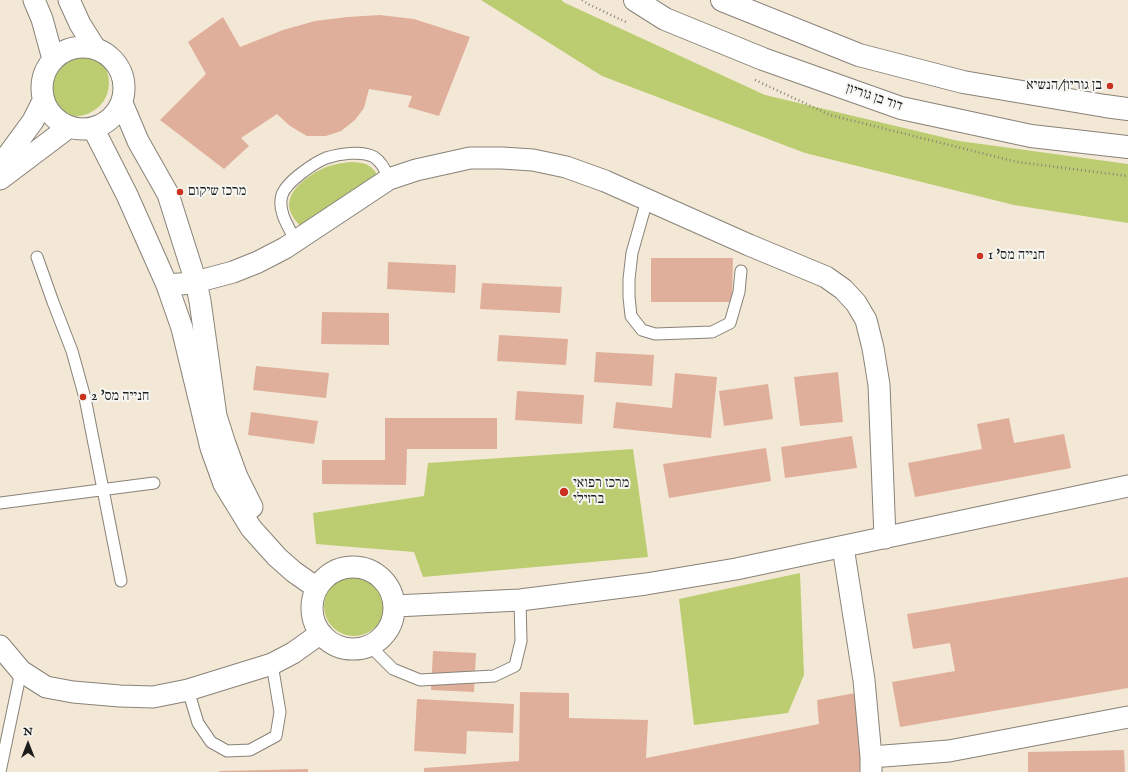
<!DOCTYPE html>
<meta charset="utf-8">
<style>
body{margin:0}
#map{position:relative;width:1128px;height:772px;overflow:hidden;background:#f3e8d5;font-family:"IM FELL English",serif}
canvas{display:block}
.north{position:absolute;left:8px;top:724px;width:40px;height:40px;-webkit-text-stroke:3px #f6f6f2;paint-order:stroke;rotate:0deg;font-size:11px;font-weight:700;line-height:16px;text-align:center;color:#1c1c1c}
.north::after{content:'';display:block;margin:auto;width:14px;height:18px;background:#1c1c1c;clip-path:polygon(50% 0,100% 100%,50% 72%,0 100%)}
</style>
<div id="map">
<canvas width="1128" height="772"></canvas>
<div class="north">N</div>
</div>
<script>
const g = document.querySelector('canvas').getContext('2d');
g.lineJoin = 'round';
function paint(path, color) { g.fillStyle = color; g.fill(path, 'evenodd'); }
function stroke(path, color, width, dash) { g.strokeStyle = color; g.lineWidth = width; g.lineCap = dash ? 'butt' : 'round'; g.setLineDash(dash || []); g.stroke(path); }
function write(font, color, halo, rows, align = 'center') {
  g.font = font + ' "IM FELL English","Frank Ruhl Libre",serif'; g.lineWidth = 4; g.setLineDash([]); g.textBaseline = 'middle'; g.strokeStyle = halo; g.fillStyle = color; for (const [text, x, y, turn = 0] of rows) {
    g.save(); g.translate(x, y); g.rotate((+turn || 0) * Math.PI / 180); g.textAlign = isNaN(turn) ? turn : align; if (halo) g.strokeText(text, 0, 0); g.fillText(text, 0, 0); g.restore();
  }
}
paint(new Path2D(`
 M 481,0 L 561,0 L 565,3 L 765,95 L 959,141 L 1128,164 L 1128,223 L 1014,205 L 805,153 L 602,76 Z
 M43 83a33 33 0 1 1 66 0a33 33 0 1 1-66 0Z
 M 350,162 C 366,162 373,165 380,180 L 300,226 C 297,222 293,218 291,213 C 282,194 307,176 322,169 C 330,165 341,163 350,162 Z
 M 633,449 L 648,557 L 423,577 L 414,552 L 316,544 L 313,513 L 424,496 L 428,463 Z
 M 800,573 L 804,675 L 788,713 L 694,725 L 679,599 Z
 M324 606a30 30 0 1 1 60 0a30 30 0 1 1-60 0Z`), '#bbcd70');
paint(new Path2D(`
 M 380,15 L 414,19 L 470,37 L 439,116 L 408,107 L 412,96 L 369,89 L 364,108 L 355,120 L 341,131 L 326,136 L 307,136 L 290,126 L 277,114 L 241,138 L 249,146 L 224,169 L 160,120 L 206,74 L 188,42 L 223,17 L 240,47 L 283,30 L 315,21 L 347,17 Z
 M 651,258 L 733,258 L 732,302 L 651,302 Z
 M 388,262 L 456,265 L 455,293 L 387,289 Z
 M 482,283 L 562,287 L 560,313 L 480,309 Z
 M 322,312 L 389,313 L 389,345 L 321,344 Z
 M 499,335 L 568,339 L 566,365 L 497,361 Z
 M 596,352 L 654,355 L 652,386 L 594,382 Z
 M 256,366 L 329,373 L 326,398 L 253,390 Z
 M 838,372 L 843,422 L 800,426 L 794,377 Z
 M 675,373 L 717,377 L 711,438 L 613,428 L 616,402 L 672,408 Z
 M 768,384 L 773,419 L 724,426 L 719,391 Z
 M 517,391 L 584,395 L 582,424 L 515,420 Z
 M 251,412 L 318,421 L 314,444 L 248,435 Z
 M 385,418 L 497,418 L 497,449 L 407,449 L 406,485 L 322,484 L 322,460 L 385,460 Z
 M 1009,418 L 1014,443 L 1064,434 L 1071,468 L 915,497 L 908,463 L 982,449 L 977,424 Z
 M 852,436 L 857,468 L 785,478 L 781,447 Z
 M 766,448 L 771,481 L 669,498 L 663,464 Z
 M 1128,577 L 1128,688 L 900,727 L 892,682 L 955,671 L 950,643 L 913,649 L 907,614 Z
 M 433,651 L 476,653 L 474,692 L 431,690 Z
 M 520,692 L 569,693 L 569,718 L 648,720 L 646,758 L 819,724 L 817,700 L 861,692 L 868,770 L 858,772 L 424,772 L 424,768 L 519,761 Z
 M 417,699 L 514,704 L 513,733 L 467,731 L 466,754 L 414,751 Z
 M 1124,750 L 1125,772 L 1028,772 L 1028,752 Z
 M 308,769 L 308,772 L 219,772 L 219,771 Z`), '#e0af9c');
const service = new Path2D(`
 M 647,200 L 632,253 L 629,279 L 629,297 L 631,316 L 642,330 L 655,334 L 712,332 L 730,323 L 739,292 L 741,271
 M 296,241 C 289,228 277,211 282,195 C 286,182 314,163 326,158 C 338,154 362,150 374,157 C 382,162 386,171 389,179
 M 37,257 L 53,302 L 72,351 L 85,398 L 121,581
 M 0,503 L 154,483
 M 370,646 L 393,669 L 420,680 L 494,676 L 515,666 L 521,641 L 520,600
 M 188,690 L 198,723 L 211,742 L 227,751 L 250,750 L 276,736 L 280,712 L 272,664
 M 0,772 L 21,671`);
const minor = new Path2D(`
 M 34,0 L 42,19 L 53,59
 M 69,0 L 80,24 L 95,48
 M42 88a41 41 0 1 1 82 0a41 41 0 1 1-82 0Z
 M 122,103 L 138,141 L 168,194 L 186,251 L 196,282 L 200,301 L 216,416 L 225,444 L 237,477 L 252,507
 M 93,128 L 127,195 L 167,285 L 182,328 L 211,448 L 224,484 L 251,528 L 277,557 L 294,572 L 317,588
 M 0,166 L 33,121 L 43,101
 M 0,179 L 69,127
 M 167,285 L 192,283 L 233,272 L 258,262 L 285,248 L 389,179 L 416,170 L 470,158 L 502,158 L 533,160 L 566,167 L 605,181 L 749,245 L 826,277 L 843,289 L 856,303 L 866,320 L 873,348 L 879,385 L 885,538
 M 843,547 L 864,680 L 871,757 L 871,772
 M312 608a41 41 0 1 1 82 0a41 41 0 1 1-82 0Z
 M 395,606 L 520,600 L 544,597 L 646,584 L 736,569 L 1128,486
 M 0,646 L 21,671 L 46,687 L 73,692 L 120,696 L 153,697 L 188,690 L 272,664 L 293,653 L 321,633
 M 871,757 L 949,751 L 1128,717`);
const secondary = new Path2D(`
 M 635,0 L 665,19 L 763,59 L 901,108 L 1031,136 L 1128,147
 M 722,0 L 859,55 L 963,82 L 1105,106 L 1128,109`);
stroke(service, '#888278', 13);
stroke(minor, '#888278', 23);
stroke(secondary, '#888278', 24);
stroke(new Path2D(`
 M 582,0 L 588,4 L 628,23
 M 755,80 L 830,115 L 1017,162 L 1128,176`), '#888278', 2.5, [1, 3]);
stroke(service, '#fff', 11);
stroke(minor, '#fff', 21);
stroke(secondary, '#fff', 22);
for (const [x, y, r, color] of [
 [1110,86,4,"#c8321e"],
 [180,192,4,"#c8321e"],
 [980,256,4,"#c8321e"],
 [83,397,4,"#c8321e"],
 [564,492,5,"#c8321e"]
]) { const dot = new Path2D(); dot.arc(x, y, r, 0, 2 * Math.PI); g.fillStyle = color; g.fill(dot); stroke(dot, '#f6f6f2', 1.5); }
write('14px', '#1c1c1c', '#f6f6f2', [
 ["בן גוריון/הנשיא",1102,86,"right"],
 ["מרכז שיקום",188,192],
 ["חנייה מס' 1",988,256],
 ["חנייה מס' 2",91,397],
 ["מרכז רפואי",573,484],
 ["ברזילי",573,500]
], 'left');
write('14px', '#1c1c1c', '#f6f6f2', [
 ["דוד בן גוריון",874,98,19]
]);
</script>
